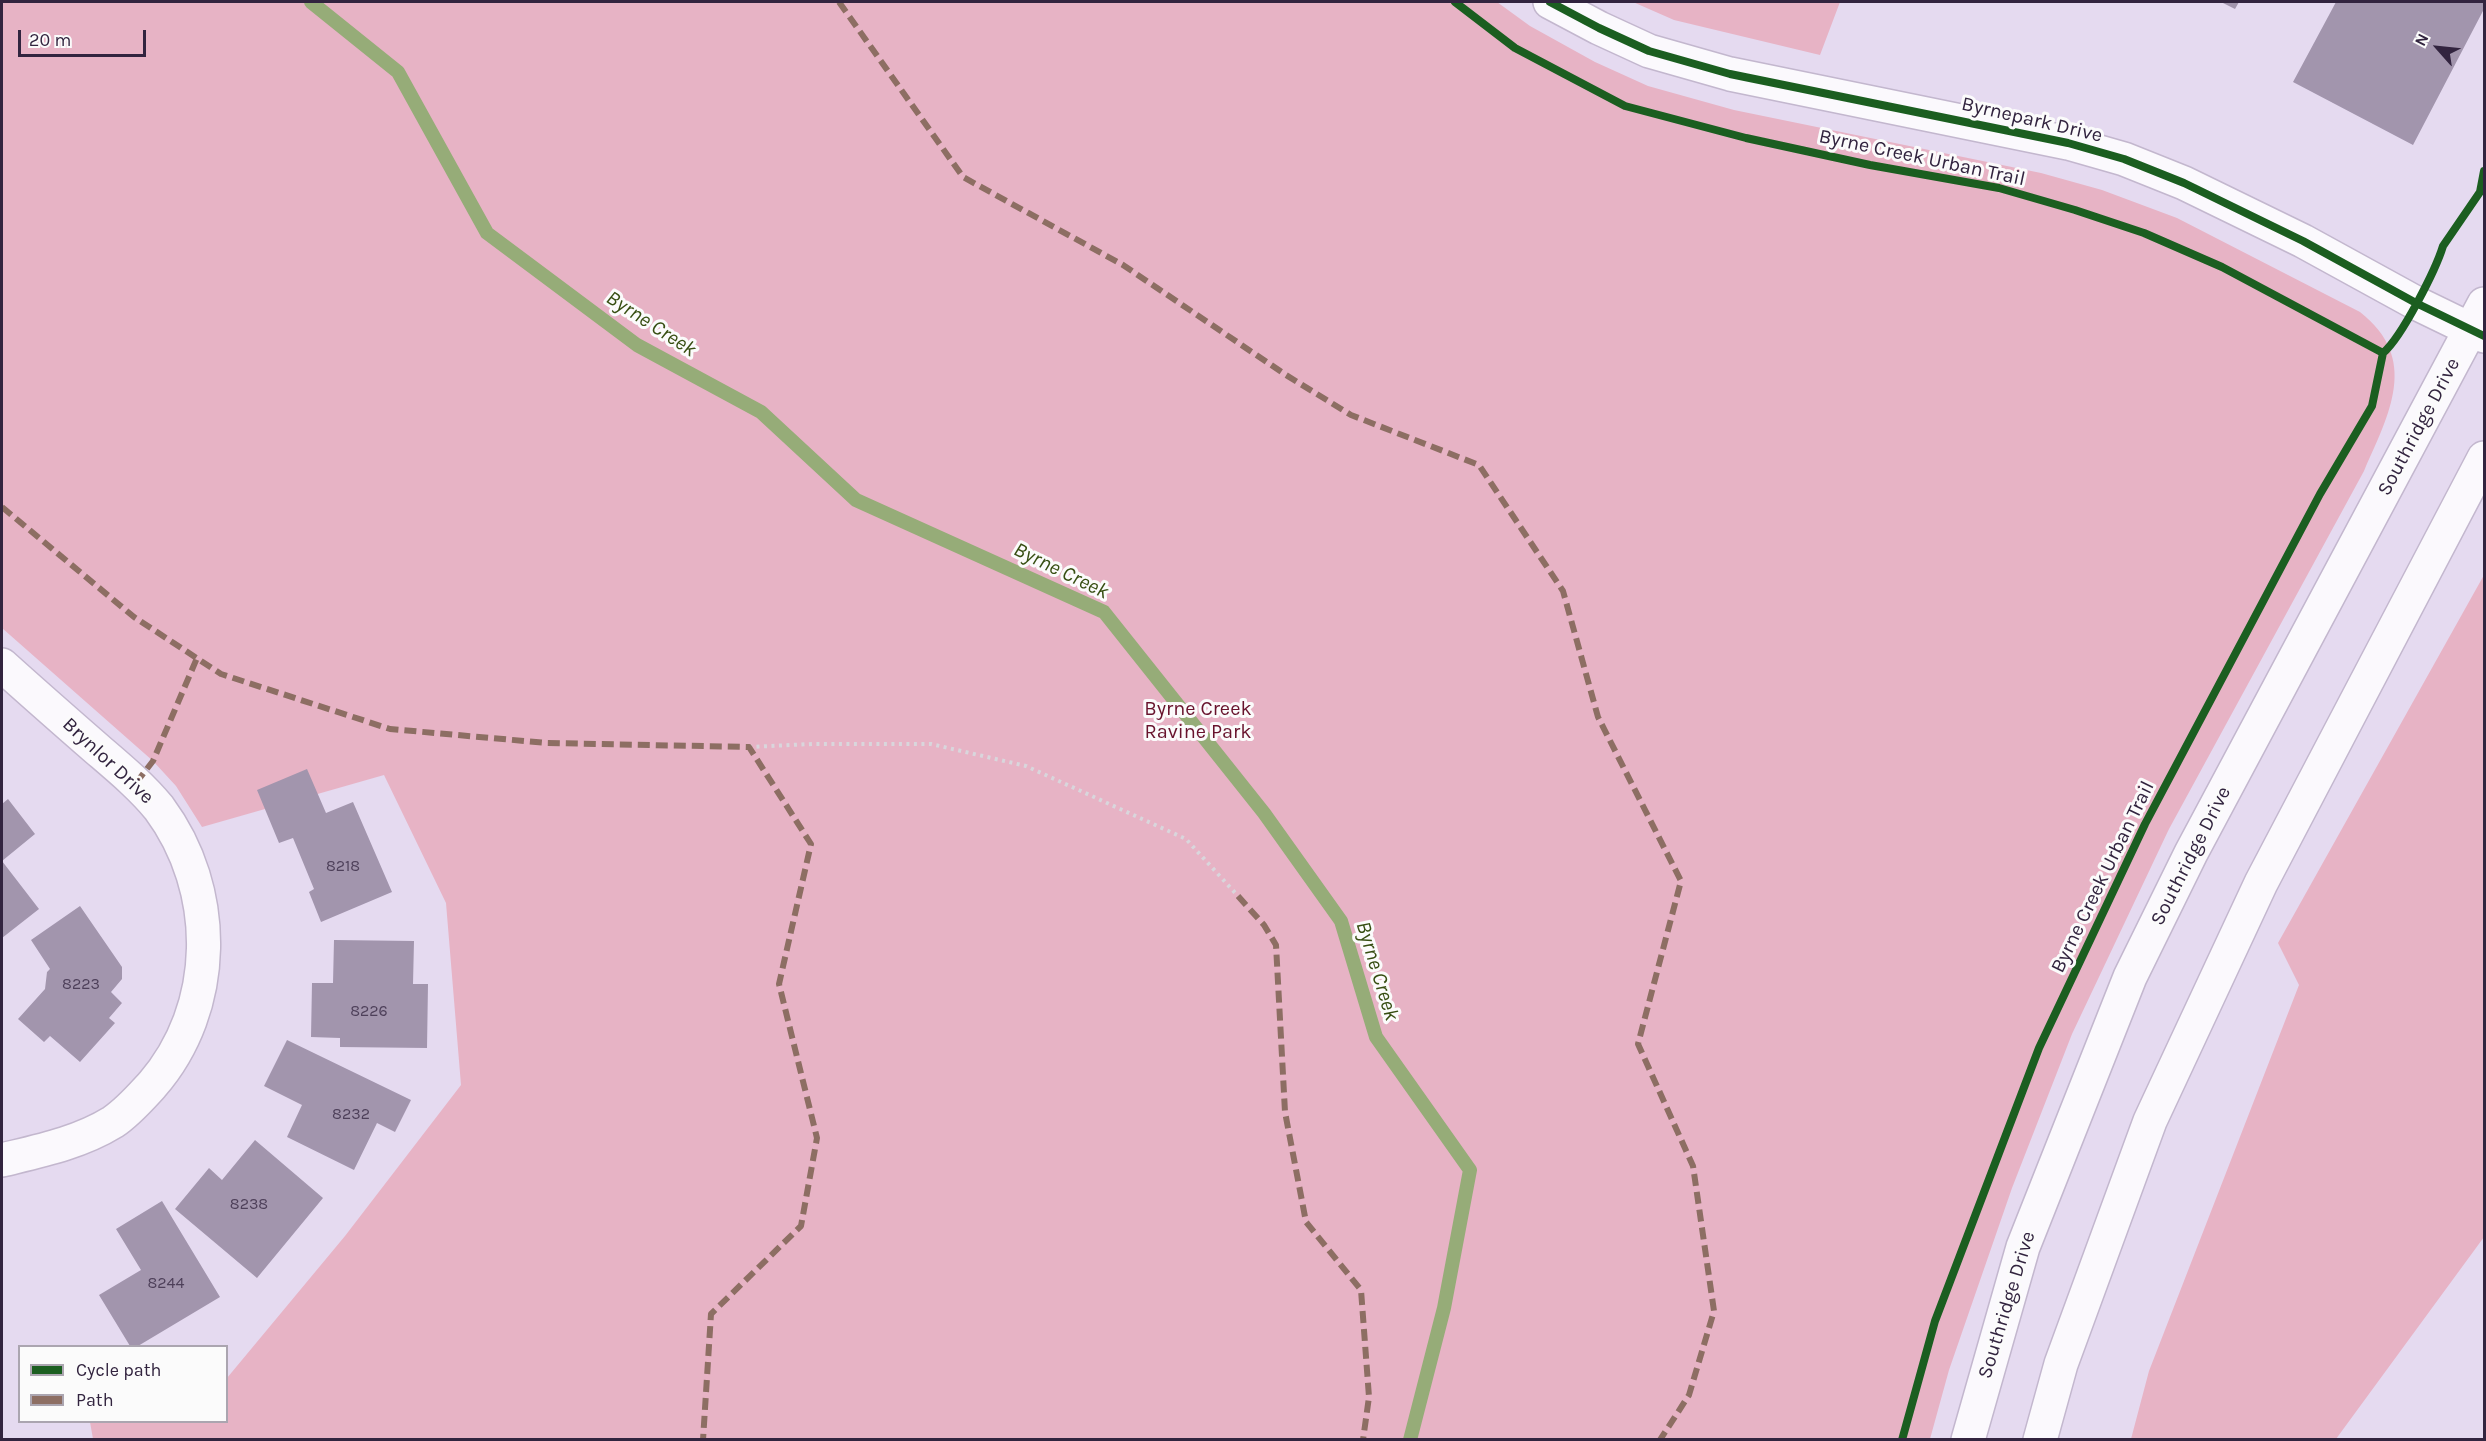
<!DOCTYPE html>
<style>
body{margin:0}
#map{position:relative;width:2486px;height:1441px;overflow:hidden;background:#e5daf0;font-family:Karla,sans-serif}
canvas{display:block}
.frame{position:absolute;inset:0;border:3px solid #32243f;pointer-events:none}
.legend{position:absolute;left:18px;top:1345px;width:210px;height:78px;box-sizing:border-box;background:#fbfbfb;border:2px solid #aba5b0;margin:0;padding:8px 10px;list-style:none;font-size:18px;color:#32243f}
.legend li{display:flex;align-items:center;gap:12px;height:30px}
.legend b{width:30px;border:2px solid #aba5b0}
.north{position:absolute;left:2408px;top:18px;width:60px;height:60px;-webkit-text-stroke:4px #fbfbfb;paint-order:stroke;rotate:297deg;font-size:16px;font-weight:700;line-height:24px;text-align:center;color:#32243f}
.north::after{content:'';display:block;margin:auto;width:21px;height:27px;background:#32243f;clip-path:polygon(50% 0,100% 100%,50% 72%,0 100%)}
.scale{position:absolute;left:18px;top:30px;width:128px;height:27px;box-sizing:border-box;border:3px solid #32243f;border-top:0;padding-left:8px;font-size:18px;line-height:21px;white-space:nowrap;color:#32243f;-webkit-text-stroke:4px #fbfbfb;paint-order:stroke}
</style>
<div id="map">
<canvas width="2486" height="1441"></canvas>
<div class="frame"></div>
<ul class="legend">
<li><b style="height:8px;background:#1b5e20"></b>Cycle path</li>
<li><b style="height:8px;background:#8d6e63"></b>Path</li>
</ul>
<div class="north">N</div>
<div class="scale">20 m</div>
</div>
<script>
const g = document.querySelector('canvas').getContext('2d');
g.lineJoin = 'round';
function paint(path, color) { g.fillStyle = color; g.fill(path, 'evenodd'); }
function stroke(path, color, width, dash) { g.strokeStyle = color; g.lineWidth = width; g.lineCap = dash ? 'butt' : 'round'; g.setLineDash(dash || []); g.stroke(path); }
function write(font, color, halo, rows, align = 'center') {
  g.font = font + ' Karla,sans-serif'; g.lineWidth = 6; g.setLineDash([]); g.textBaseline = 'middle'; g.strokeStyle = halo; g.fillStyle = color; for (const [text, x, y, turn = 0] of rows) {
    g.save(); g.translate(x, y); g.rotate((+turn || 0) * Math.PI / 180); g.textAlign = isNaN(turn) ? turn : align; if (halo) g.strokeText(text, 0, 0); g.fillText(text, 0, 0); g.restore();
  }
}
paint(new Path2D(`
 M 2,2 L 1497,2 L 1530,26 L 1595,62 L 1648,86 L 1734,110 L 2041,173 L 2102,190 L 2177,218 L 2360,312 C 2420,359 2389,414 2364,471 L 2169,829 L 2072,1034 L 2012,1188 L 1949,1370 L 1930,1439 L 93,1439 L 90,1422 L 226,1422 L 227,1378 L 345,1236 L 461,1085 L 446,903 L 384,775 L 202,827 L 176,786 L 153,761 L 2,628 Z
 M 1633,2 L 1840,2 L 1820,55 L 1674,20 Z
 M 2484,575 L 2484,1237 L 2336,1439 L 2131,1439 L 2149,1371 L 2299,985 L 2278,943 Z`), '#e7b3c5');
stroke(new Path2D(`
 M 311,2 L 398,72 L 487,233 L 637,345 L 761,412 L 856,500 L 1104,612 L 1264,813 L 1341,921 L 1376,1037 L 1470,1170 L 1444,1308 L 1410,1440`), '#96ac78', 14);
paint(new Path2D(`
 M 2221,2 L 2239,2 L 2235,9 Z
 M 2336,2 L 2484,2 L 2484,9 L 2413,145 L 2293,82 Z
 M 307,769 L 326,813 L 353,802 L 392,892 L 321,922 L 309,892 L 314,889 L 293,838 L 279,843 L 257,790 Z
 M 8,799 L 35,834 L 2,861 L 2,804 Z
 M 2,861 L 39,909 L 2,938 Z
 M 80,906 L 122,967 L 122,979 L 111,992 L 122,1003 L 109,1018 L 115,1023 L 80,1062 L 50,1036 L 44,1042 L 18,1019 L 45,989 L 47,972 L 50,969 L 31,940 Z
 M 334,940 L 414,941 L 413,984 L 428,984 L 427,1048 L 340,1047 L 340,1038 L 311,1037 L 312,983 L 333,983 Z
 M 287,1040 L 411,1100 L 395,1132 L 377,1123 L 354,1170 L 287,1137 L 302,1105 L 264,1086 Z
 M 255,1140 L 323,1198 L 257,1278 L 175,1209 L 209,1168 L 222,1180 Z
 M 162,1201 L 220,1297 L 138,1346 L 130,1346 L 99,1295 L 141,1270 L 116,1229 Z`), '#a295ad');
const street = new Path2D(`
 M 2,665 C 33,693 65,721 97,749 C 118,767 141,786 159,808 C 220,890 219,1008 152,1085 C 140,1098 128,1112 113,1122 C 79,1143 39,1151 2,1160`);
const secondary = new Path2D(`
 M 1550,2 L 1599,28 L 1649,51 L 1730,74 L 2068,143 L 2124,159 L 2184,183 L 2303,241 L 2416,303 L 2484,336
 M 1968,1440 L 2023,1247 L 2130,977 L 2191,853 L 2484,304
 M 2040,1440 L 2061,1364 L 2150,1121 L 2261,883 L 2484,458`);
stroke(street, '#c3b7ce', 36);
stroke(secondary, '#c3b7ce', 36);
stroke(new Path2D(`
 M 749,747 L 812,744 L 931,744 L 1026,766 L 1186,839 L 1238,896`), '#d9d6dc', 4, [3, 4.5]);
stroke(street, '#fbf9fd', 33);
stroke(secondary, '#fbf9fd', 33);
stroke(new Path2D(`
 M 839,2 L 963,177 L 1123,265 L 1286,375 L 1351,415 L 1479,465 L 1563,591 L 1598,717 L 1681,881 L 1638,1044 L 1693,1166 L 1714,1311 L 1689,1395 L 1660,1440
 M 2,507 L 134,617 L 221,674 L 390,729 L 547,743 L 749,747 L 811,844 L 779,984 L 817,1138 L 801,1226 L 711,1314 L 703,1440
 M 136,783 L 153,761 L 197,658
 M 1238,896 L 1264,925 L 1276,945 L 1285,1112 L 1306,1222 L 1361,1290 L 1369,1397 L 1363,1440`), '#8d6e63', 6, [12, 6]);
stroke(new Path2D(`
 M 1455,2 L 1515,48 L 1625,106 L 1746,138 L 1870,165 L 1999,188 L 2075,210 L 2144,233 L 2222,267 L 2383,353
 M 1550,2 L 1599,28 L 1649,51 L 1730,74 L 2068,143 L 2124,159 L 2184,183 L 2303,241 L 2416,303 L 2484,336
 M 1902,1440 L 1935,1321 L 2039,1048 L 2145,824 L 2320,494 L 2372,406 L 2383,353 C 2402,337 2436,269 2443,246 L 2480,192 L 2484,171`), '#1b5e20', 8);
write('16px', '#4e405a', null, [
 ["8218",343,866],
 ["8223",81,984],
 ["8226",369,1011],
 ["8232",351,1114],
 ["8238",249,1204],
 ["8244",166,1283]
]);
write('20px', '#32243f', '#fbfbfb', [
 ["Byrnepark Drive",2032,120,13],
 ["Byrne Creek Urban Trail",1922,158,12],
 ["Southridge Drive",2419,427,-62],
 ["Brynlor Drive",108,761,43],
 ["Southridge Drive",2191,856,-63],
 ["Byrne Creek Urban Trail",2103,877,-64],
 ["Southridge Drive",2007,1305,-73]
]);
write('20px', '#68132d', '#fbfbfb', [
 ["Byrne Creek",1198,709],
 ["Ravine Park",1198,732]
]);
write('italic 21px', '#374e12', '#fbfbfb', [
 ["Byrne Creek",651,324,33],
 ["Byrne Creek",1061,571,26],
 ["Byrne Creek",1377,971,73]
]);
</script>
